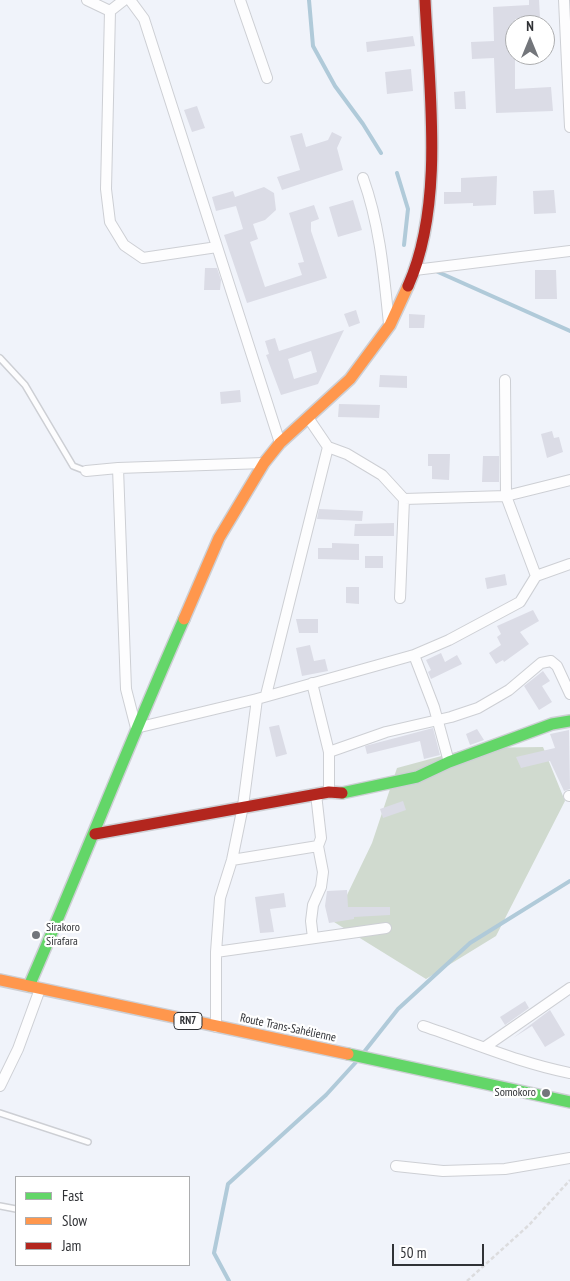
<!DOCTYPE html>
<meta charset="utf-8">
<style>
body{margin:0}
#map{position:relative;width:570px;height:1281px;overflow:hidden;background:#f0f3fa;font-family:"PT Sans Narrow",sans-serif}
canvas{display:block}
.legend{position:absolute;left:15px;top:1176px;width:175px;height:90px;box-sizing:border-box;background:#fff;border:1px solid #acadaf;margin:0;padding:6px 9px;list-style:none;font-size:15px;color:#303236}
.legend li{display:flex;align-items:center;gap:10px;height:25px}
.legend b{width:25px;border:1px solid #acadaf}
.north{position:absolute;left:505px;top:15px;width:50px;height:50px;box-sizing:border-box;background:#fff;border:1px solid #acadaf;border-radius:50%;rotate:0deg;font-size:14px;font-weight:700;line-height:20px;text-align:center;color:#303236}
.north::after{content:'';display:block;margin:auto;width:18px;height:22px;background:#73767b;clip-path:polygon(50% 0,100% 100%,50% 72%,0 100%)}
.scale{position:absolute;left:392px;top:1244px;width:92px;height:22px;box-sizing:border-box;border:2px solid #303236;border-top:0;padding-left:6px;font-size:15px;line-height:18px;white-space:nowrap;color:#303236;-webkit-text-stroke:4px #fff;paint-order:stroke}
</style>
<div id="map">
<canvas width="570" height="1281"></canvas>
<ul class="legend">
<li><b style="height:6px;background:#63d668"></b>Fast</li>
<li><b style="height:6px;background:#ff974d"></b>Slow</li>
<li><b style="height:6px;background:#b3261e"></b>Jam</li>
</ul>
<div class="north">N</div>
<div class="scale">50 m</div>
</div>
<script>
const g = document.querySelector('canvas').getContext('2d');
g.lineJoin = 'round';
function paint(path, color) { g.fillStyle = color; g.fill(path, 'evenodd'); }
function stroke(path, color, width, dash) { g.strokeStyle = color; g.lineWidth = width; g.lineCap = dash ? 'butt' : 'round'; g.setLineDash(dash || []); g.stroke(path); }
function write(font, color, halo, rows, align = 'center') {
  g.font = font + ' "PT Sans Narrow",sans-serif'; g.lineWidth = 4.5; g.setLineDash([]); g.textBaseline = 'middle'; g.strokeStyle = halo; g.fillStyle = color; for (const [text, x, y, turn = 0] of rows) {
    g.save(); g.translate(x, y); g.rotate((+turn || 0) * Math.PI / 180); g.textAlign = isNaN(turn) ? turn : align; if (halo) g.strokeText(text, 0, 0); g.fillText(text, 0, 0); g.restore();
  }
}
paint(new Path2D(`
 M 543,747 L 565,801 L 496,936 L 426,979 L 334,922 L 372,843 L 397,768 L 471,748 Z`), '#d0dacf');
stroke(new Path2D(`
 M 309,0 L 313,46 L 335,86 L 363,124 L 381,153
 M 397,173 L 408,209 L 404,245
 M 438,272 L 570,331
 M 364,1052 L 398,1009 L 470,943 L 570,881
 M 229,1281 L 214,1253 L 228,1184 L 326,1095 L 357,1061`), '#b0cad9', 4);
paint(new Path2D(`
 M 529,0 L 539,0 L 540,18 L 515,19 L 515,89 L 551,87 L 553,111 L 496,113 L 494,58 L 472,59 L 471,42 L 494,41 L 493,7 L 529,5 Z
 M 413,36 L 415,46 L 367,52 L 366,42 Z
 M 411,69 L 413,91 L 387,94 L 385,72 Z
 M 465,91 L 466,109 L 455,109 L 454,92 Z
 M 197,106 L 205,128 L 192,132 L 184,110 Z
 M 332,132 L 342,137 L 337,148 L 343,170 L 282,190 L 277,177 L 300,170 L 290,136 L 302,133 L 306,147 L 328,140 Z
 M 497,176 L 496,205 L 473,206 L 473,203 L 444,204 L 444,192 L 461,192 L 461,178 Z
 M 264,187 L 274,193 L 276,210 L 265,220 L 253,224 L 258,239 L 250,242 L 265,287 L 302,275 L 298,263 L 304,262 L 289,213 L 314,205 L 319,219 L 311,222 L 311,231 L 327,278 L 247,303 L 224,235 L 243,229 L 236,206 L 216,211 L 212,197 L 233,191 L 235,197 Z
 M 554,190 L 556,213 L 534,214 L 533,191 Z
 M 353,200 L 362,230 L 338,237 L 329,207 Z
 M 205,268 L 217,268 L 221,280 L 220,290 L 204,290 Z
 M 535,270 L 556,270 L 557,299 L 535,299 Z
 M 356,310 L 360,323 L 349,327 L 344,314 Z
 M 409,314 L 425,315 L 424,328 L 409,328 Z
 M 344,330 L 318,384 L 281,395 L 266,355 L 269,354 L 265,341 L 275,338 L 279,351 ZM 311,351 L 317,372 L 294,379 L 288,359 Z
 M 380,375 L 407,376 L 407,388 L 379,387 Z
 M 240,390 L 241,402 L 221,404 L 220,392 Z
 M 339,404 L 380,405 L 379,418 L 338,417 Z
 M 552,431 L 554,438 L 559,437 L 563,452 L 547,458 L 541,434 Z
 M 428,454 L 450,454 L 449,480 L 432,479 L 432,466 L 428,466 Z
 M 483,456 L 499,456 L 499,482 L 482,482 Z
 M 319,509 L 363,511 L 362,521 L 317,519 Z
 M 394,523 L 394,536 L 354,536 L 355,524 Z
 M 332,543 L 359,544 L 359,560 L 318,559 L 318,548 L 332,548 Z
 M 365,556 L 383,556 L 383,568 L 365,568 Z
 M 505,574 L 507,585 L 487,589 L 485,578 Z
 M 346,587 L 359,587 L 359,604 L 346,603 Z
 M 533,610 L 539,621 L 520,632 L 529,644 L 504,662 L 503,660 L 496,664 L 489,653 L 501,645 L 497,637 L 501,634 L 497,626 Z
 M 296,619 L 318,619 L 318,633 L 299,633 Z
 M 310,645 L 314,661 L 325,659 L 328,671 L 302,676 L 296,648 Z
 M 441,653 L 445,662 L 457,655 L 462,664 L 431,679 L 428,672 L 431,670 L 426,660 Z
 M 543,671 L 550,681 L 542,686 L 552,702 L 539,710 L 524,686 Z
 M 279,725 L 287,754 L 276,757 L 269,727 Z
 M 433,728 L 440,755 L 424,759 L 420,741 L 367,754 L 365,746 Z
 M 477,729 L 484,740 L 470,745 L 466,734 Z
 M 569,730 L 570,789 L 564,791 L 550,761 L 521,768 L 516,757 L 555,748 L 550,734 Z
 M 403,801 L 406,810 L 383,818 L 380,809 Z
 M 347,890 L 348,907 L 390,907 L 390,915 L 354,917 L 354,919 L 329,923 L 325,906 L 327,891 Z
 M 284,893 L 286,907 L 270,909 L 274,932 L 260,933 L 255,897 Z
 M 525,1001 L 529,1008 L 505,1025 L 500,1017 Z
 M 550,1010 L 565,1035 L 545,1047 L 532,1026 L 513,1038 Z`), '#dbdce6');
const lane = new Path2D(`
 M 0,358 L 25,385 L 73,466 L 86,471
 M 0,1113 L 88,1142
 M 0,1206 L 16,1209`);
const street = new Path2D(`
 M 87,0 L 110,11 L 124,0
 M 130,0 L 144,19 L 280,443
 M 240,0 L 267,78
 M 564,0 L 570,127
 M 110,11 L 106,189 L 110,222 L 124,245 L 143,258 L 217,247
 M 363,178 C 380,225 384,275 389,324
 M 415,270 L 570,251
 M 505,380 L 506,496 L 570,480
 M 309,419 L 328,447 L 347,454 L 382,475 L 404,499 L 506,496 L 536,576
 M 118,468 L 126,689 L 136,728 L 257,699 L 414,655 L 434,707 L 449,762
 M 86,471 L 118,468 L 264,463
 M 400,598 L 404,499
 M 414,655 L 449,640 L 520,602 L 536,576 L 570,564
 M 312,683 L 329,752 L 329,792
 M 266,695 L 328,447
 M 329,752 L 386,732 L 451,717 L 478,708 L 509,690 L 541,663 L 551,661 L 557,666 L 570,694
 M 569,796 L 570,796
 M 232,860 L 318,846 L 321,838 L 316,794
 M 313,938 L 311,921 L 313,905 L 321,887 L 323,872 L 318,846
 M 216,952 L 386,928
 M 423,1026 C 472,1042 519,1063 570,1073
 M 216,1027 L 216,952 L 220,898 L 232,860 L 243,806 L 257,699
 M 485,1047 L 570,988
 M 0,1086 L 18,1049 L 40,989
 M 396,1166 L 443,1171 L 505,1169 L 570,1158`);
const fast = new Path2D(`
 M 342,793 L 417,777 L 449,762 L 552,724 L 570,721
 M 29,986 C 82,864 130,741 184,619
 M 348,1054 L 570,1102`);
const slow = new Path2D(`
 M 184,619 L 219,538 L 264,463 L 280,443 L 350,379 L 390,325 L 408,286
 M 0,980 L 348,1054`);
const jam = new Path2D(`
 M 408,286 C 445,204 429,88 425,0
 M 95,834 L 329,792 L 342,793`);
stroke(lane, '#cdcfd4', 8);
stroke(street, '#cdcfd4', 12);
stroke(fast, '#cdcfd4', 14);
stroke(slow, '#cdcfd4', 14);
stroke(jam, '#cdcfd4', 14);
stroke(new Path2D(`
 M 467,1281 L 529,1225 L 570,1180`), '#dcdcde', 2.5, [4, 2.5]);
stroke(lane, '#fdfdfe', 5);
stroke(street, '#fdfdfe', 10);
stroke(fast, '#63d668', 11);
stroke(slow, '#ff974d', 11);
stroke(jam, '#b3261e', 11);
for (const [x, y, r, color] of [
 [36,935,5,"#73767b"],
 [546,1093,5,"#73767b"]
]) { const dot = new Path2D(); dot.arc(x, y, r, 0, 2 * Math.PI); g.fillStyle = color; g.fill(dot); stroke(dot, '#fff', 2); }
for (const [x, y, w] of [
 [188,1021,28]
]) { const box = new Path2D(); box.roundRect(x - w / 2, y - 8.5, w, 17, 4); g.fillStyle = '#fff'; g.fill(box); stroke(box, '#303236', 1); }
write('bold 11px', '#303236', null, [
 ["RN7",188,1021]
]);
write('12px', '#303236', '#fff', [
 ["Sirakoro",46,928],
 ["Sirafara",46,942],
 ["Somokoro",536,1093,"right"]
], 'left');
write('12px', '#303236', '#fff', [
 ["Route Trans-Sahélienne",288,1028,12]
]);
</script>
